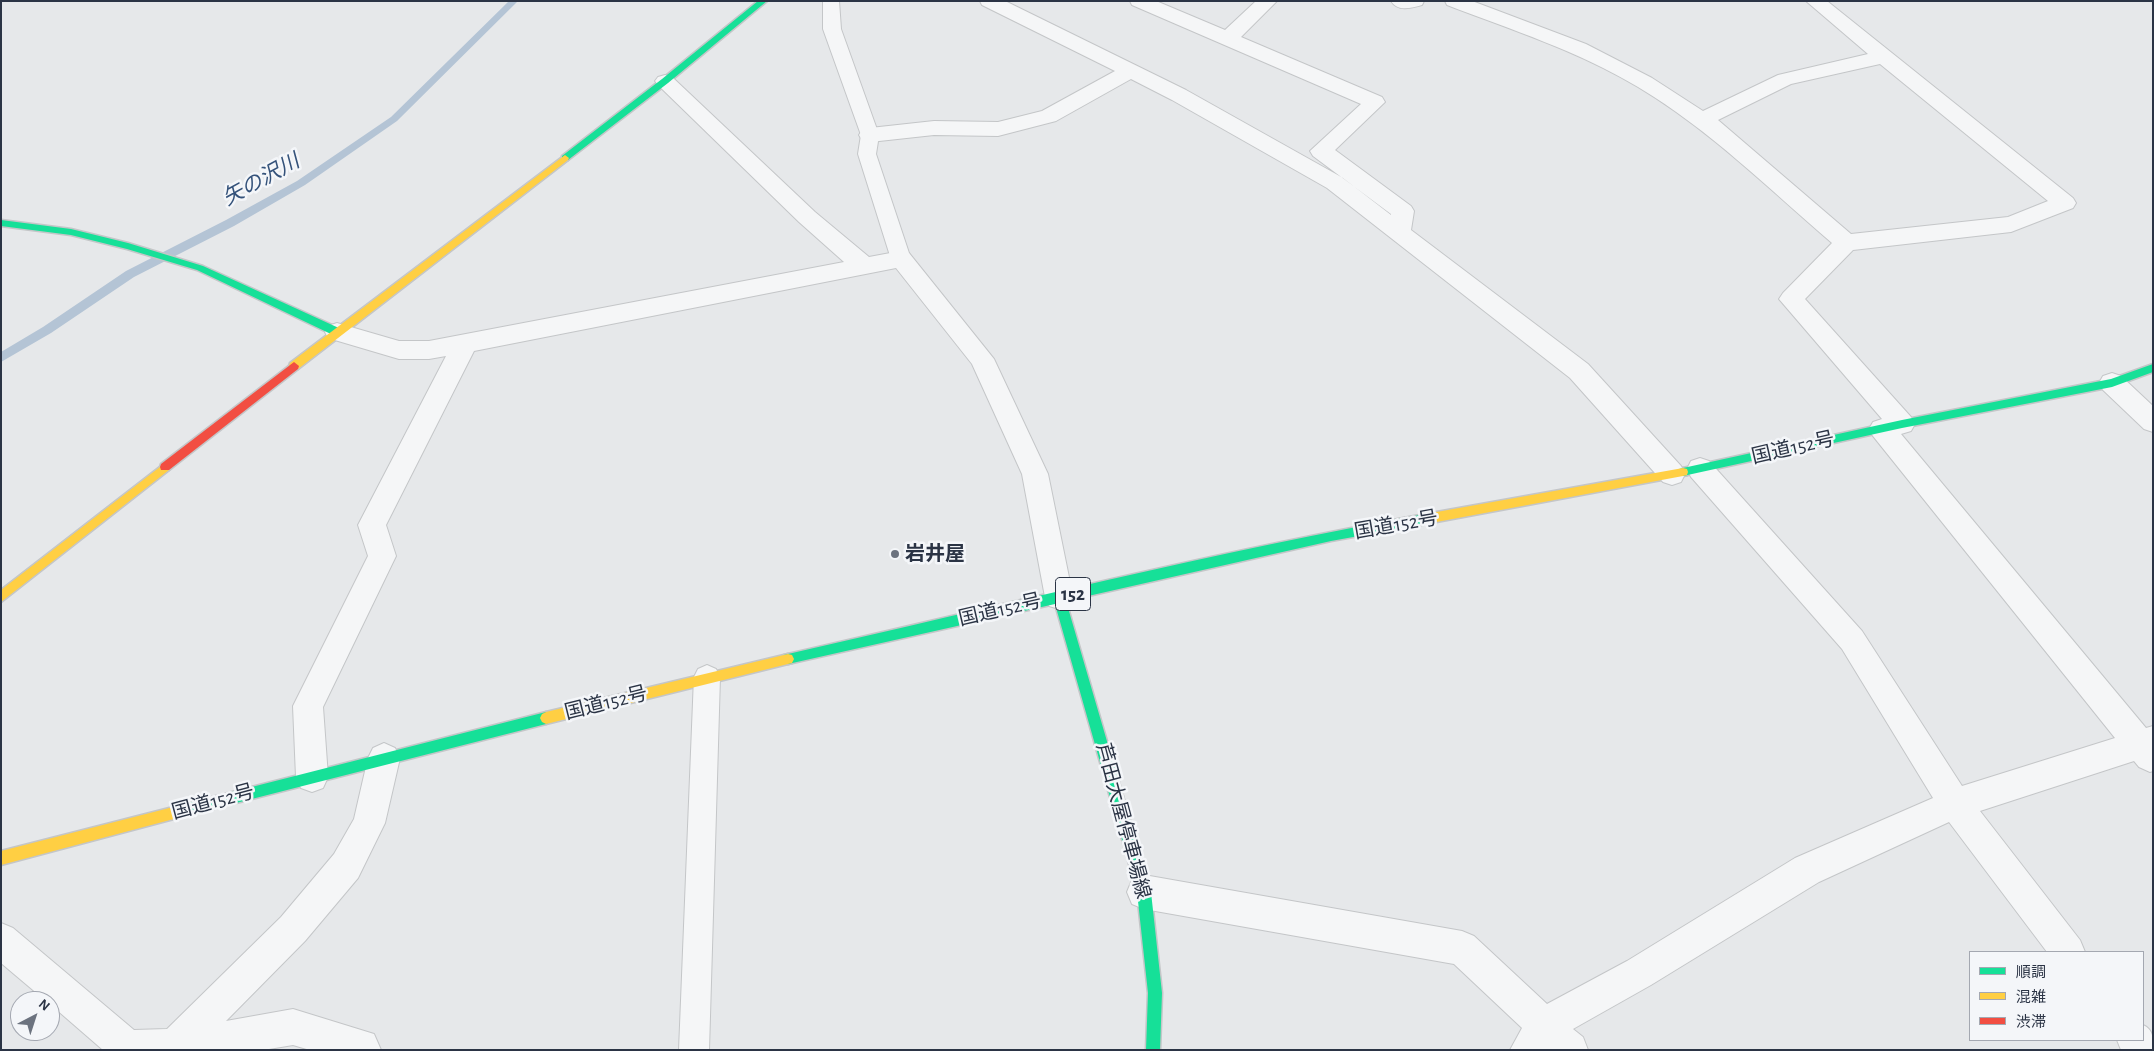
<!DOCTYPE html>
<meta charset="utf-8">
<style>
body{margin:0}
#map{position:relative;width:2154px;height:1051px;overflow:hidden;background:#e6e8ea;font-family:"Alegreya Sans","Noto Sans JP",sans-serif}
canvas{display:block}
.frame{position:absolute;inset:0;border:2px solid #2b3445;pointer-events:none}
.legend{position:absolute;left:1969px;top:951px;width:175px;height:90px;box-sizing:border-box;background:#f4f6f9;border:1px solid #a4a8b1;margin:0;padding:6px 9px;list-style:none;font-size:15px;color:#2b3445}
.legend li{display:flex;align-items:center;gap:10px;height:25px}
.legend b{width:25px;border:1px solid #a4a8b1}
.north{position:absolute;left:10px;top:991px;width:50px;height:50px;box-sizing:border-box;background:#f4f6f9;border:1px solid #a4a8b1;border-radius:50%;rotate:40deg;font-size:14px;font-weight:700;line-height:20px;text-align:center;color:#2b3445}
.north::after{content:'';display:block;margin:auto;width:18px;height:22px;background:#6c737f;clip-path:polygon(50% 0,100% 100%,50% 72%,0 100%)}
</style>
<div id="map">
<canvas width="2154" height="1051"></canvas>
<div class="frame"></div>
<ul class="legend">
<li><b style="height:6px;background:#16e098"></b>順調</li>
<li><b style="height:6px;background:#ffcf43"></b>混雑</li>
<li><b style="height:6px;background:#f24e42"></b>渋滞</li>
</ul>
<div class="north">N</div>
</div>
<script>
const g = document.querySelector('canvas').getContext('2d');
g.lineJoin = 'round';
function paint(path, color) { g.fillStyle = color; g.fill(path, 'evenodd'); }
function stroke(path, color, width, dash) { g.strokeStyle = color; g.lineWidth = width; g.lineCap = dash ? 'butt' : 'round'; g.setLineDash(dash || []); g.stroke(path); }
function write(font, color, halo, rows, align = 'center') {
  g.font = font + ' "Alegreya Sans","Noto Sans JP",sans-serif'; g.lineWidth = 5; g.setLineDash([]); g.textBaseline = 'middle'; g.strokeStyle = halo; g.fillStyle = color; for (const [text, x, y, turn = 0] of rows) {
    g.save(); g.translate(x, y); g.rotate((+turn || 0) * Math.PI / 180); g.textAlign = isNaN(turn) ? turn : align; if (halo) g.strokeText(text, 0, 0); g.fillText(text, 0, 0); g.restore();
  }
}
paint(new Path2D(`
 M 509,1 L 518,1 L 397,121 L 305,185 L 234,226 L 134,277 L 51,333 L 1,362 L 1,352 L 43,327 L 126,271 L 226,220 L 297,181 L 391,117 Z`), '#b4c4d5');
const lane = new Path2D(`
 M 823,1 L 839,1 L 841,29 L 879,135 L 876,154 L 911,259 L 908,264 L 901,266 L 894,264 L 891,259 L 858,154 L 861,135 L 823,29 Z
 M 707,665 L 716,669 L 720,677 L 709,1050 L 679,1050 L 694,677 L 698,669 Z`);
const street = new Path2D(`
 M 980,1 L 1005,1 L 1186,90 L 1343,178 L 1391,215 L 1391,214 L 1313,156 L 1310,151 L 1361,104 L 1132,5 L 1130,1 L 1156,1 L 1225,30 L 1256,1 L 1277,1 L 1241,37 L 1382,97 L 1385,102 L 1335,150 L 1411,206 L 1414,211 L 1411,230 L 1588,364 L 1681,466 L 1685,474 L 1681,482 L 1672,485 L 1663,482 L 1570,378 L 1327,188 L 1172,100 L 1131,79 L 1056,121 L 998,136 L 934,135 L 870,142 L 862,140 L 859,135 L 862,130 L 870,128 L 934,121 L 998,122 L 1042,111 L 1115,71 L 982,5 Z
 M 1391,1 L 1424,1 L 1422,5 C 1411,8 1398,12 1391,1 Z
 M 1445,1 L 1472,1 L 1586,44 L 1652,78 L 1703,111 L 1778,75 L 1868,54 L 1806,1 L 1827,1 L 2073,198 L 2076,203 L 2073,208 L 2011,232 L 1853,250 L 1805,299 L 1911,417 L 1915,424 L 1911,431 L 1901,434 L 2146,728 L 2153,726 L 2153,771 L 2150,772 L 2139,767 L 2134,761 L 1980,811 L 2080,940 L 2085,952 L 2047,952 L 1949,822 L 1819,882 L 1651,985 L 1573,1029 L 1583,1037 L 1588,1050 L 1510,1050 L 1522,1028 L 1454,964 L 1144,909 L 1132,904 L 1127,892 L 1132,880 L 1144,875 L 1462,931 L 1474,936 L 1547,1004 L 1627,961 L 1795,858 L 1933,798 L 1842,649 L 1691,477 L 1687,469 L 1691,461 L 1700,458 L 1709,461 L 1862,631 L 1962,786 L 2115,738 L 1873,436 L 1869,429 L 1873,422 L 1882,419 L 1779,299 L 1783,293 L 1832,243 C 1769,189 1710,130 1638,87 C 1578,51 1512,30 1447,5 ZM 1880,64 L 2048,201 L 2008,217 L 1851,234 L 1718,120 L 1791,84 Z
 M 665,75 L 672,77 L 815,212 L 869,257 L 901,251 L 909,253 L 994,359 L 1048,474 L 1073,597 L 1069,606 L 1059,609 L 1049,606 L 1045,597 L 1022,474 L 972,364 L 896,268 L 474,351 L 386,525 L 396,556 L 323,707 L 328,777 L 323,788 L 312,792 L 301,788 L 296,777 L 293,706 L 368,556 L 358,525 L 446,356 L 429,359 L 399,359 L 328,338 L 325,332 L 328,326 L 337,323 L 399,341 L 429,341 L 844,262 L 799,222 L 658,85 L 655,81 L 658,77 Z
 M 2112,373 L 2121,376 L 2153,406 L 2153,432 L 2144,429 L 2103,390 L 2099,383 L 2103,376 Z
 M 384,743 L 395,748 L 400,758 L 385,823 L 358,878 L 305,941 L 226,1021 L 293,1009 L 374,1034 L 381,1050 L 310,1050 L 293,1045 L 263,1050 L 103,1050 L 50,1004 L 50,1001 L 46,1001 L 1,963 L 1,923 L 13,928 L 134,1030 L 167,1029 L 281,917 L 334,854 L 354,819 L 368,758 L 373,748 Z
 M 2143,1025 C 2154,1030 2153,1039 2153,1050 L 2121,1050 L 2117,1040 L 2143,1040 Z`);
const fast = new Path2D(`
 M 758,1 L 767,1 L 668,83 L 568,160 L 562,160 L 562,156 L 662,79 Z
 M 1,220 L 71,229 L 128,243 L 203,266 L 341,329 L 342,332 L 341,335 L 333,335 L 197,270 L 127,249 L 71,235 L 1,226 Z
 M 2153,364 L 2153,372 L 2112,387 L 1902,428 L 1683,476 L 1679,475 L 1678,472 L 1679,469 L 1683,468 L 1902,420 L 2111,379 Z
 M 1431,513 L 1435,515 L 1437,518 L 1435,521 L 1431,523 L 1331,541 L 1066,601 L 1151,892 L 1162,993 L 1160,1050 L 1146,1050 L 1148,993 L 1137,892 L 1055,604 L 788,664 L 784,663 L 782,659 L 784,655 L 788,654 C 1002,605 1215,552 1431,513 Z
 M 546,712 L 550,714 L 552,718 L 550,722 L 546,724 L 185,816 L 180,814 L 178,810 L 180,806 L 185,804 Z`);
const slow = new Path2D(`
 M 565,155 L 569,158 L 568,160 L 298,369 L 290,369 L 289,366 L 290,363 Z
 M 165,463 L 169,464 L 170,467 L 169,470 L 1,602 L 1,590 Z
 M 1683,468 L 1687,469 L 1688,472 L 1687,475 L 1683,476 L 1431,523 L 1427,521 L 1425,518 L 1427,515 L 1431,513 Z
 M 788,654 L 792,655 L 794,659 L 792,663 L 788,664 L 546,724 L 542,722 L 540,718 L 542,714 L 546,712 Z
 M 185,804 L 190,806 L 192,810 L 190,814 L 185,816 L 1,865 L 1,851 Z`);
const jam = new Path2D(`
 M 294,362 L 299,366 L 298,369 L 169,470 L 161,470 L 160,467 L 161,464 Z`);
stroke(lane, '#c4c6c8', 2);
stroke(street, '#c4c6c8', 2);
stroke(fast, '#c4c6c8', 3);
stroke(slow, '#c4c6c8', 3);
stroke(jam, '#c4c6c8', 3);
paint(lane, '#f5f6f7');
paint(street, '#f5f6f7');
paint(fast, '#16e098');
paint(slow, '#ffcf43');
paint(jam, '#f24e42');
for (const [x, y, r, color] of [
 [895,554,5,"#6c737f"]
]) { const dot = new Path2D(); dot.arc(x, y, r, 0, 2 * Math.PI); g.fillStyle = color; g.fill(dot); stroke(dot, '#f4f6f9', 2); }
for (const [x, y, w] of [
 [1073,594,35]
]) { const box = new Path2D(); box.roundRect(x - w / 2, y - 16.5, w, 33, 4); g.fillStyle = '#f4f6f9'; g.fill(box); stroke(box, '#2b3445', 1); }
write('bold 19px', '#2b3445', null, [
 ["152",1073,594]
]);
write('20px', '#2b3445', '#f4f6f9', [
 ["国道152号",1793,448,-13],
 ["国道152号",1396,525,-10],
 ["国道152号",1000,610,-13],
 ["国道152号",606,703,-14],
 ["国道152号",213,802,-15],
 ["芦田大屋停車場線",1123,821,75]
]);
write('bold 20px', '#2b3445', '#f4f6f9', [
 ["岩井屋",905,554]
], 'left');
write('italic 21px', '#34527a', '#f4f6f9', [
 ["矢の沢川",261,180,-29]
]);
</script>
